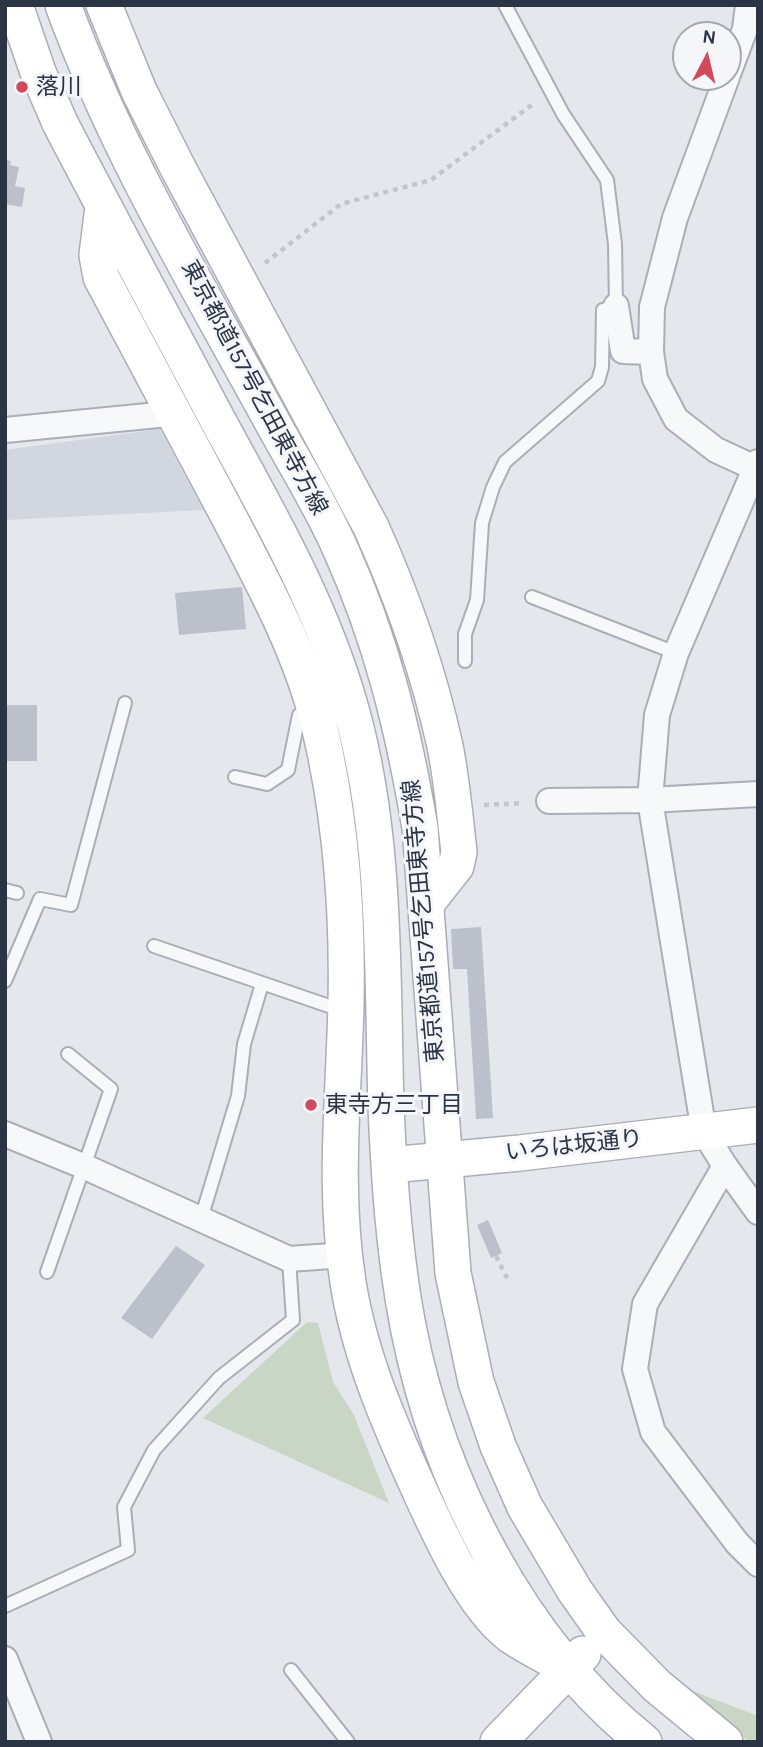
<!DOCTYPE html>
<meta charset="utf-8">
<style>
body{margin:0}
#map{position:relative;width:763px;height:1747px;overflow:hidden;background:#e4e7ec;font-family:Karla,sans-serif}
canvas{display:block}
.frame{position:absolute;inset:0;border:7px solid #2b3445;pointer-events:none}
.north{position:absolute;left:672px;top:21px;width:70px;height:70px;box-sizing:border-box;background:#f4f6f9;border:2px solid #a4a8b1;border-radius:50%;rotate:7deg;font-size:19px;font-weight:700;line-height:28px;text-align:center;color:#2b3445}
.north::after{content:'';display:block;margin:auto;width:24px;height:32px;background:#d1495b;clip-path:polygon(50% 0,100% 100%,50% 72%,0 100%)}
</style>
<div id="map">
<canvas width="763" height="1747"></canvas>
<div class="frame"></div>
<div class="north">N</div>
</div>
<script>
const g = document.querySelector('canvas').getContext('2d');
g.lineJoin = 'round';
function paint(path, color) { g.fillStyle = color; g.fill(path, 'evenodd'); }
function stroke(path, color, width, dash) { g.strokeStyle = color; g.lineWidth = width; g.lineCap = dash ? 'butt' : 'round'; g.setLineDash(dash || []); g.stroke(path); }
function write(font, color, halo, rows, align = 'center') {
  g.font = font + ' Karla,"Noto Sans JP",sans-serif'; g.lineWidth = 6; g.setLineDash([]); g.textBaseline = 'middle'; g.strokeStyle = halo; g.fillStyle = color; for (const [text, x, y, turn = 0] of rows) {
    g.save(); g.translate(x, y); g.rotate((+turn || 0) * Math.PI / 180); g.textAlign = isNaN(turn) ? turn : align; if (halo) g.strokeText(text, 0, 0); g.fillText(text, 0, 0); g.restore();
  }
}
paint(new Path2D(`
 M 160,429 L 203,510 L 5,520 L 5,450 Z`), '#d2d6de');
paint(new Path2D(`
 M 307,1322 L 318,1323 L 333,1382 L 354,1415 L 389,1503 L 203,1418 Z
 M 667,1675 L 693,1691 L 758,1716 L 758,1742 L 747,1740 Z`), '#c9d6c5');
paint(new Path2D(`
 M 5,160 L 11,161 L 10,165 L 19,167 L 15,186 L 25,188 L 22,207 L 5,204 Z
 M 242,587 L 246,629 L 179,635 L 175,593 Z
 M 5,705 L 37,705 L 37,761 L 5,761 Z
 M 481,927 L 493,1118 L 476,1119 L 467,969 L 453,969 L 451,929 Z
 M 488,1220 L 502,1253 L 491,1258 L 477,1225 Z
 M 176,1246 L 205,1265 L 152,1339 L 121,1318 Z`), '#bbc0ca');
const lane = new Path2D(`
 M 532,597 L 676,653
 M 465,661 L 465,634 L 477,600 L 482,523 L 493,487 L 505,462 L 598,381 L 602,367 L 603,310 L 616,306 L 615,244 L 607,180 L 563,114 L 505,5
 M 235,777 L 267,784 L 288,770 L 299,715 L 311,711
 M 5,890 L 17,893
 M 154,946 L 329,1006 L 342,1006
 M 5,981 L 40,899 L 71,905 L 125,703
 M 201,1219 L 238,1096 L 244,1044 L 262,984
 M 47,1272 L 111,1089 L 68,1054
 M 5,1606 L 128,1550 L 124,1507 L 154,1450 L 219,1378 L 293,1320 L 289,1259
 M 291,1670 L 348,1742`);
const street = new Path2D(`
 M 728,74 L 745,29 L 748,5
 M 727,77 L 675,218 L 652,307 L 651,352 L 655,379 L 676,419 L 716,450 L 755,468
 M 616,306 L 623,351 L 651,352
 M 5,430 L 158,415 L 173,409
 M 758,462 L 676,653 L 657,715 L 650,800 L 704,1132 L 725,1166 L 758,1212
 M 549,801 L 650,800 L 758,794
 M 5,1134 L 83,1166 L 289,1259 L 345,1255
 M 725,1166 L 645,1304 L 635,1369 L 653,1432 L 737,1543 L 758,1564
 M 5,1659 L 39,1742`);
const secondary = new Path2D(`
 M 15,5 L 38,72 L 60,123 C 113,225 168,326 222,428 C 272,519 323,609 351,709 C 387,837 382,974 386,1106 C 389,1179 394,1254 408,1326 C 438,1481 520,1642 644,1742
 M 63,5 C 117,153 200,289 275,427 C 297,467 322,507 340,548 C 382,641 403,728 420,828 L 453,1273 L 476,1382 L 498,1446 L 525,1507 L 575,1591 L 604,1632 L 657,1686 L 725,1742
 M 104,5 L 139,91 L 179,170 L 371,527 C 403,598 428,669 445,746 C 452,781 455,817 459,852 L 456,866 L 426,904
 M 103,207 L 97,255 L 101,277 C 144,357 187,437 229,517 C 264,584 301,652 319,725 C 341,817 348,909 346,1003 C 344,1097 333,1187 348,1282 C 359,1354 389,1423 419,1489 C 439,1533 472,1606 510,1635 C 524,1645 541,1653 556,1662
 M 390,1165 L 520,1153 L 758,1125
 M 498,1742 L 583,1654`);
stroke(lane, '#a9aeb7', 16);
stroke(street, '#a9aeb7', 28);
stroke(secondary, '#a9aeb7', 38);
stroke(new Path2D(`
 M 265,263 L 341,204 L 431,180 L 533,104
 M 484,805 L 524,803
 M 496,1256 L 508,1280`), '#c2c5cb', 4.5, [5, 5]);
stroke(lane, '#f7f8fa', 12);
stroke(street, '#f7f8fa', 24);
stroke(secondary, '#fff', 35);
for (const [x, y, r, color] of [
 [22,87,7,"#d1495b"],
 [311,1105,7,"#d1495b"]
]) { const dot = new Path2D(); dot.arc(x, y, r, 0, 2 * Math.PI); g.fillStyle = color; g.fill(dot); stroke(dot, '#f4f6f9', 2.5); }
write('23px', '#2b3445', '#f4f6f9', [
 ["落川",36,87],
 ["東寺方三丁目",325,1105]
], 'left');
write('23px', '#2b3445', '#f4f6f9', [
 ["東京都道157号乞田東寺方線",254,388,62],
 ["東京都道157号乞田東寺方線",424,921,-95],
 ["いろは坂通り",574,1146,-6]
]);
</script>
